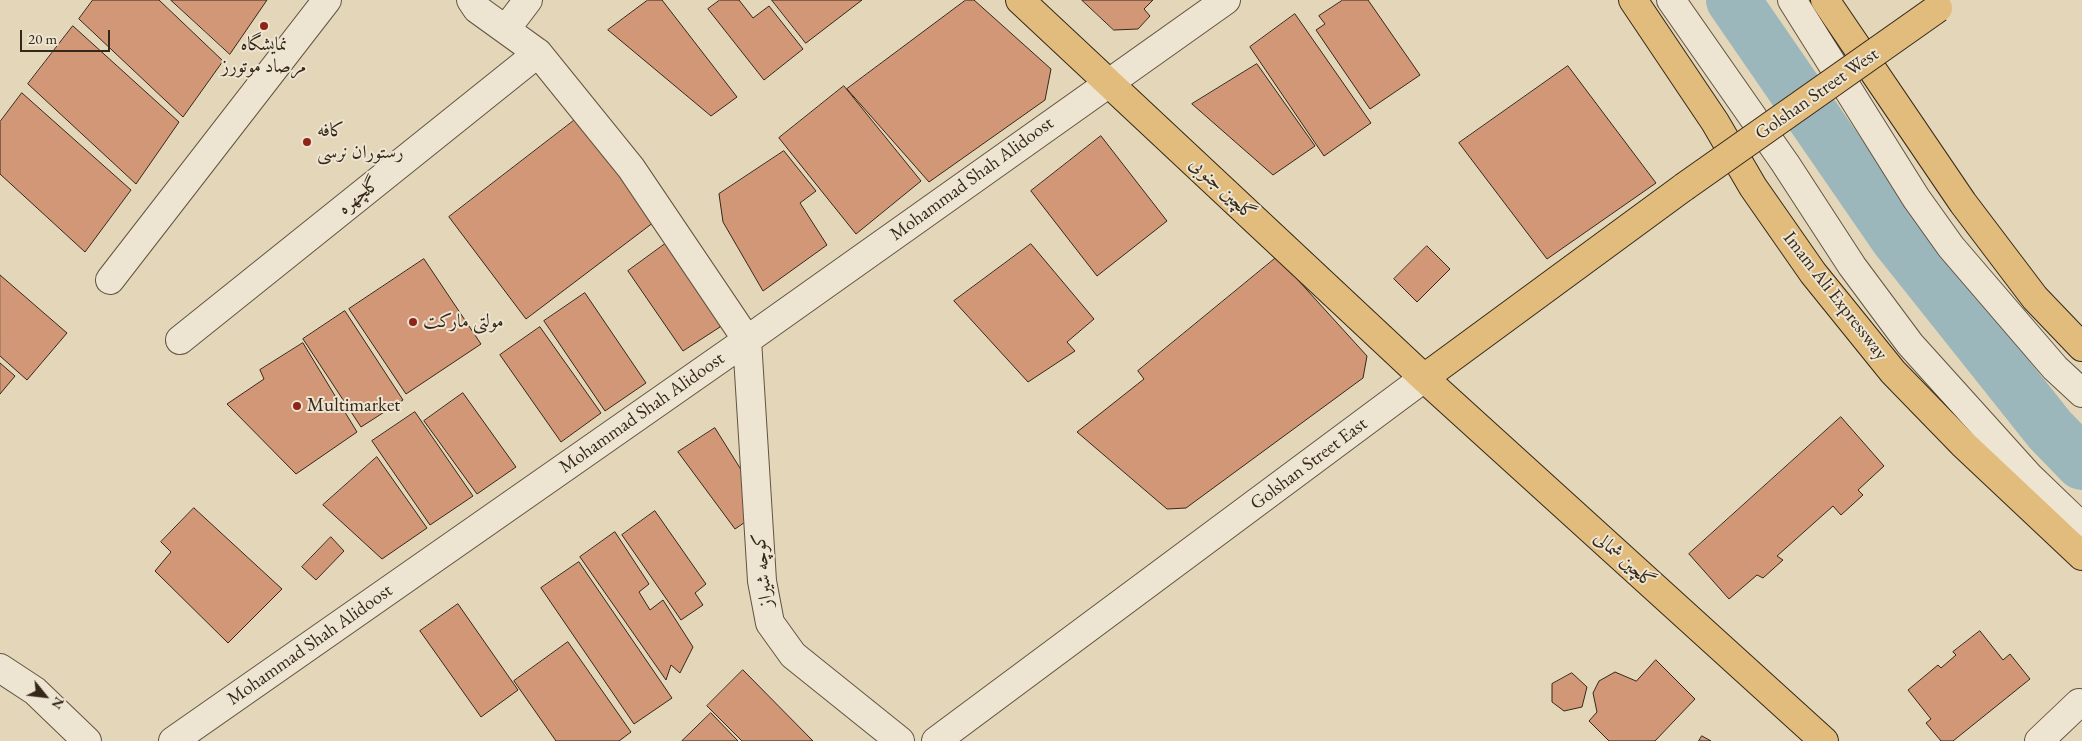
<!DOCTYPE html>
<meta charset="utf-8">
<style>
body{margin:0}
#map{position:relative;width:2082px;height:741px;overflow:hidden;background:#e4d7b9;font-family:"EB Garamond",serif}
canvas{display:block}
.north{position:absolute;left:20px;top:671px;width:50px;height:50px;-webkit-text-stroke:4px #ede5d2;paint-order:stroke;rotate:119deg;font-size:14px;font-weight:700;line-height:20px;text-align:center;color:#362819}
.north::after{content:'';display:block;margin:auto;width:18px;height:22px;background:#362819;clip-path:polygon(50% 0,100% 100%,50% 72%,0 100%)}
.scale{position:absolute;left:20px;top:30px;width:90px;height:22px;box-sizing:border-box;border:2px solid #362819;border-top:0;padding-left:6px;font-size:15px;line-height:18px;white-space:nowrap;color:#362819;-webkit-text-stroke:4px #ede5d2;paint-order:stroke}
</style>
<div id="map">
<canvas width="2082" height="741"></canvas>
<div class="north">N</div>
<div class="scale">20 m</div>
</div>
<script>
const g = document.querySelector('canvas').getContext('2d');
g.lineJoin = 'round';
function stroke(path, color, width, dash) { g.strokeStyle = color; g.lineWidth = width; g.lineCap = dash ? 'butt' : 'round'; g.setLineDash(dash || []); g.stroke(path); }
function paint(path, color) { g.fillStyle = color; g.fill(path, 'evenodd'); }
function write(font, color, halo, rows, align = 'center') {
  g.font = font + ' "EB Garamond",Amiri,serif'; g.lineWidth = 4; g.setLineDash([]); g.textBaseline = 'middle'; g.strokeStyle = halo; g.fillStyle = color; for (const [text, x, y, turn = 0] of rows) {
    g.save(); g.translate(x, y); g.rotate((+turn || 0) * Math.PI / 180); g.textAlign = isNaN(turn) ? turn : align; if (halo) g.strokeText(text, 0, 0); g.fillText(text, 0, 0); g.restore();
  }
}
stroke(new Path2D(`
 M 1733,0 L 1897,238 L 2050,430 L 2082,463`), '#9bb7bb', 54);
const building = new Path2D(`
 M 93,0 L 159,0 L 223,61 L 183,117 L 79,19 Z
 M 171,0 L 267,0 L 230,54 Z
 M 648,0 L 662,0 L 737,97 L 711,116 L 608,30 Z
 M 720,0 L 739,0 L 753,18 L 769,6 L 803,49 L 764,80 L 708,9 Z
 M 772,0 L 862,0 L 806,43 Z
 M 966,0 L 974,0 L 1051,69 L 1045,100 L 929,182 L 847,89 Z
 M 1082,0 L 1153,0 L 1144,9 L 1150,16 L 1138,29 L 1114,30 Z
 M 1343,0 L 1368,0 L 1420,75 L 1370,109 L 1316,30 L 1325,24 L 1319,16 Z
 M 1295,14 L 1371,123 L 1324,156 L 1250,47 Z
 M 73,26 L 179,122 L 136,184 L 28,84 Z
 M 1257,64 L 1315,146 L 1273,175 L 1192,104 Z
 M 1568,66 L 1656,183 L 1547,259 L 1459,143 Z
 M 844,86 L 921,181 L 856,234 L 779,138 Z
 M 22,93 L 131,190 L 85,252 L 0,174 L 0,122 Z
 M 580,116 L 658,219 L 526,319 L 449,217 Z
 M 1101,136 L 1167,221 L 1097,276 L 1031,191 Z
 M 784,151 L 816,191 L 800,203 L 827,245 L 763,291 L 723,222 L 719,194 Z
 M 672,239 L 724,312 L 720,327 L 683,351 L 628,271 Z
 M 1031,244 L 1094,319 L 1067,342 L 1075,351 L 1028,382 L 954,301 Z
 M 1427,246 L 1450,269 L 1417,302 L 1394,279 Z
 M 1277,257 L 1367,356 L 1363,378 L 1186,508 L 1167,509 L 1077,432 L 1144,379 L 1138,371 Z
 M 424,259 L 481,344 L 406,394 L 349,309 Z
 M 0,275 L 67,333 L 27,380 L 0,356 Z
 M 585,293 L 646,383 L 605,411 L 544,321 Z
 M 345,311 L 403,400 L 361,427 L 303,339 Z
 M 540,327 L 601,413 L 561,442 L 500,355 Z
 M 303,343 L 357,432 L 296,474 L 227,404 L 264,379 L 260,370 Z
 M 0,363 L 15,376 L 0,394 Z
 M 463,393 L 516,467 L 477,494 L 424,421 Z
 M 415,412 L 473,496 L 430,525 L 372,441 Z
 M 1841,417 L 1884,466 L 1858,490 L 1863,495 L 1841,515 L 1833,506 L 1777,556 L 1783,560 L 1763,578 L 1757,575 L 1729,599 L 1689,554 Z
 M 715,428 L 750,484 L 751,518 L 735,529 L 678,452 Z
 M 377,457 L 427,528 L 382,559 L 323,505 Z
 M 194,508 L 282,589 L 228,643 L 155,571 L 171,552 L 161,542 Z
 M 655,511 L 706,584 L 695,593 L 703,605 L 681,620 L 622,535 Z
 M 615,532 L 649,584 L 639,592 L 650,610 L 663,600 L 693,647 L 680,673 L 671,665 L 666,680 L 580,557 Z
 M 331,537 L 344,551 L 316,580 L 302,567 Z
 M 579,562 L 672,698 L 634,724 L 541,588 Z
 M 458,604 L 518,690 L 481,717 L 420,631 Z
 M 1980,631 L 2003,660 L 2010,654 L 2030,679 L 1953,741 L 1941,741 L 1926,723 L 1931,719 L 1908,690 L 1938,665 L 1941,668 L 1956,655 L 1953,652 Z
 M 568,642 L 631,732 L 619,741 L 556,741 L 514,681 Z
 M 1656,660 L 1695,699 L 1655,741 L 1609,741 L 1589,721 L 1597,712 L 1593,693 L 1599,681 L 1615,672 L 1636,681 Z
 M 743,670 L 813,741 L 742,741 L 707,706 Z
 M 1572,673 L 1587,687 L 1582,707 L 1564,711 L 1552,702 L 1552,684 Z
 M 711,713 L 738,741 L 682,741 Z
 M 1702,736 L 1711,741 L 1699,741 Z`);
paint(building, '#d29777');
stroke(building, '#362819', 1);
const minor = new Path2D(`
 M 471,0 L 477,9 L 538,53 L 631,168 L 747,340 L 762,581 L 770,623 L 793,655 L 900,741
 M 1671,0 L 1785,163 L 1852,266 L 1910,344 L 2029,476 L 2082,527
 M 1792,0 L 1916,198 L 1951,247 L 2055,368 L 2082,393
 M 506,29 L 528,0
 M 110,280 L 327,0
 M 180,340 L 538,53
 M 0,668 L 35,691 L 87,741
 M 173,741 L 747,340 L 1226,0
 M 936,741 L 1424,378
 M 2039,741 L 2079,703`);
const major = new Path2D(`
 M 1020,0 L 1424,378 L 1824,741
 M 1424,378 L 1684,187`);
const highway = new Path2D(`
 M 1633,0 L 1715,122 L 1753,187 L 1813,273 L 1893,372 L 1963,444 L 2082,556
 M 1825,0 L 1963,203 L 2035,298 L 2082,347`);
stroke(minor, '#625441', 30);
stroke(major, '#362819', 30);
stroke(highway, '#362819', 30);
stroke(minor, '#ede5d2', 28);
stroke(major, '#e2bc7c', 28);
stroke(highway, '#e2bc7c', 28);
const majorBridge = new Path2D(`
 M 1684,187 L 1938,8`);
stroke(majorBridge, '#362819', 30, []);
stroke(majorBridge, '#e2bc7c', 28);
for (const [x, y, r, color] of [
 [264,26,5,"#8f2418"],
 [307,142,5,"#8f2418"],
 [413,322,5,"#8f2418"],
 [297,406,5,"#8f2418"]
]) { const dot = new Path2D(); dot.arc(x, y, r, 0, 2 * Math.PI); g.fillStyle = color; g.fill(dot); stroke(dot, '#ede5d2', 2); }
write('19px', '#362819', '#ede5d2', [
 ["نمایشگاه",264,45,"center"],
 ["مرصاد موتورز",264,67,"center"],
 ["کافه",317,131],
 ["رستوران نرسی",317,153],
 ["مولتی مارکت",423,322],
 ["Multimarket",307,406]
], 'left');
write('19px', '#362819', '#ede5d2', [
 ["Golshan Street West",1817,94,-35],
 ["Mohammad Shah Alidoost",972,179,-36],
 ["گلچین جنوبی",1222,189,43],
 ["گلچهره",359,196,-39],
 ["Imam Ali Expressway",1835,296,52],
 ["Mohammad Shah Alidoost",642,413,-35],
 ["Golshan Street East",1309,464,-37],
 ["گلچین شمالی",1624,560,42],
 ["کوچه شیراز",763,570,-96],
 ["Mohammad Shah Alidoost",310,645,-35]
]);
</script>
